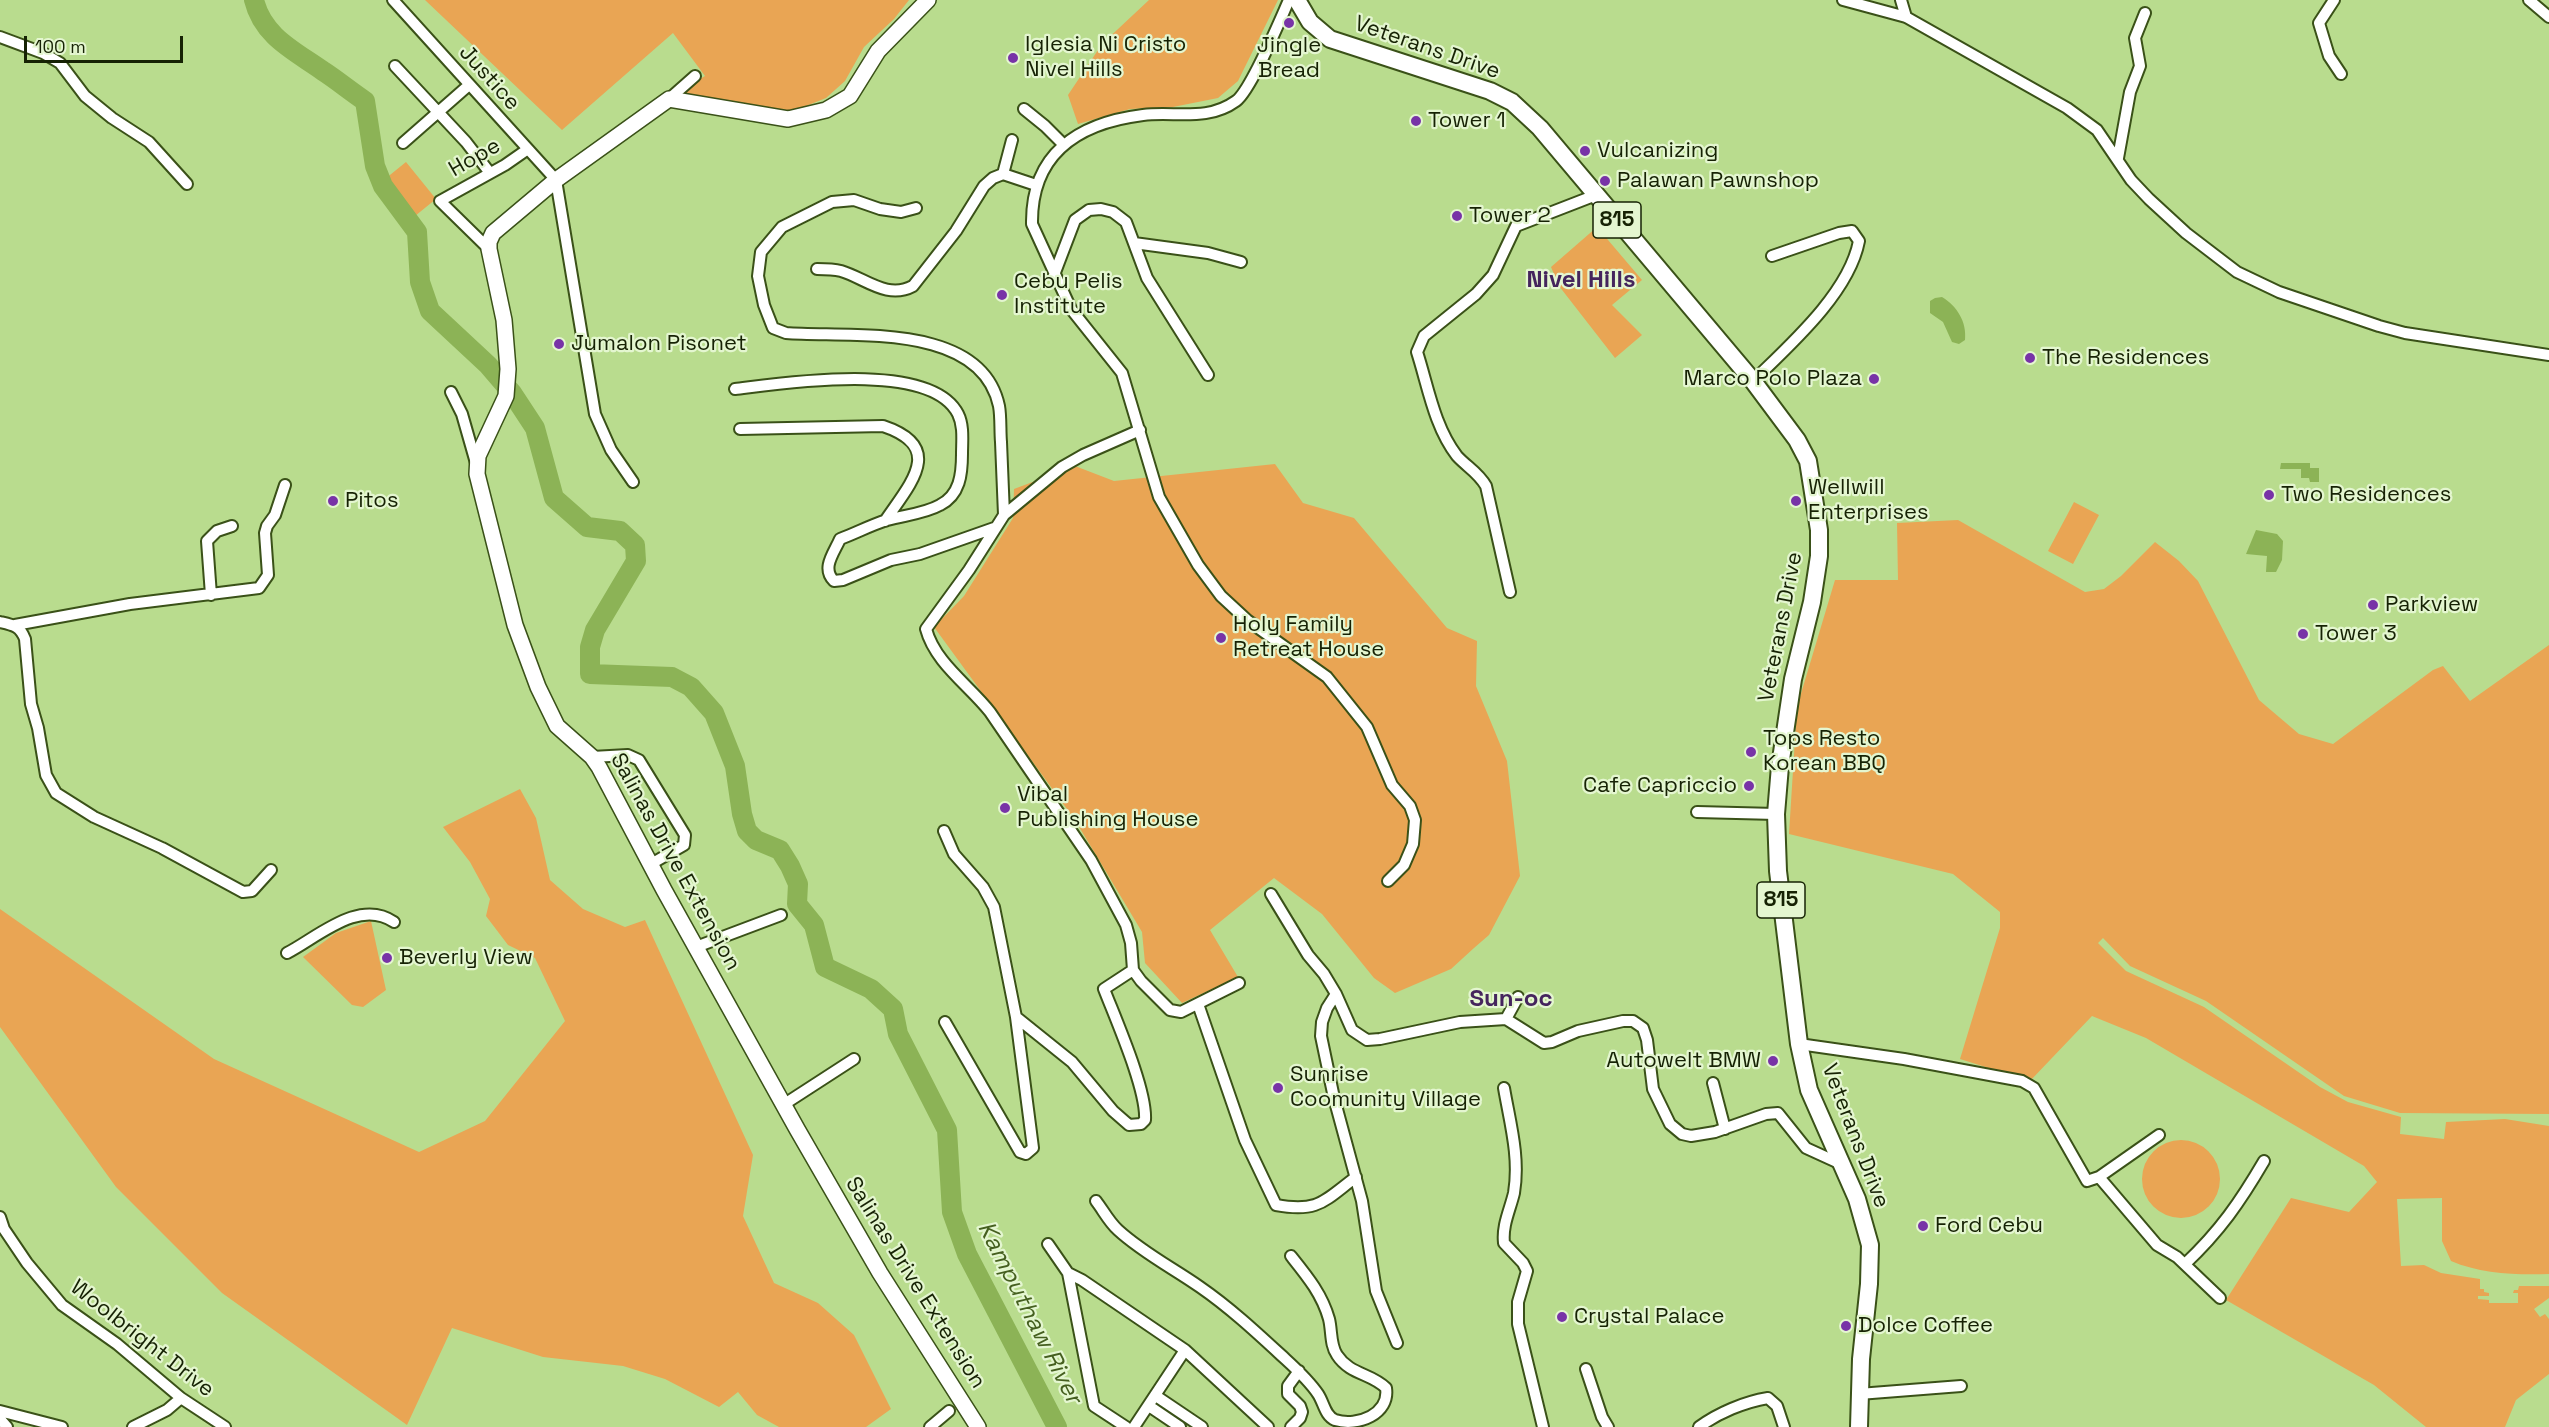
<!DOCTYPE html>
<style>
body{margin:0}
#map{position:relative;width:2549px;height:1427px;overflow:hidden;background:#b9dc8e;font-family:"Space Grotesk",sans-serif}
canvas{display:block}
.scale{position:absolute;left:24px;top:36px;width:159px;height:27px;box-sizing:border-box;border:3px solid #162204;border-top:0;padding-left:8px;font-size:18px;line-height:21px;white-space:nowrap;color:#162204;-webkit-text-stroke:4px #e4f6d0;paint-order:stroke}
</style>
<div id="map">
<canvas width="2549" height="1427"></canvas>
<div class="scale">100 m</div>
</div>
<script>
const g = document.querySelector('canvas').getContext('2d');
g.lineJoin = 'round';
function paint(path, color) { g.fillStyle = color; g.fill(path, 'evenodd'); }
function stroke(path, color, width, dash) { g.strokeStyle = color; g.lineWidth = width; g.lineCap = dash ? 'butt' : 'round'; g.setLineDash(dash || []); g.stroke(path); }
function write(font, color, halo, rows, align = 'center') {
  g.font = font + ' "Space Grotesk",sans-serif'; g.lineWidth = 4.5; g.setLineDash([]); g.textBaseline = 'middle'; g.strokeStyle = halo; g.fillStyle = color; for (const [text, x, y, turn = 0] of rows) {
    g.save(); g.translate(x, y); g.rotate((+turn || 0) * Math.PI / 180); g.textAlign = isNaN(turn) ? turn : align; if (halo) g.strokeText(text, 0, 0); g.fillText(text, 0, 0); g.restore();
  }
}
paint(new Path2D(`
 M 425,0 L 909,0 L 894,19 L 864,47 L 845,81 L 826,98 L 791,112 L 682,97 L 686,87 L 705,76 L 673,33 L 562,130 Z
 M 1149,0 L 1278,0 L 1238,81 L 1218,98 L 1173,107 L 1130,109 L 1078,124 L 1068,95 L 1102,44 Z
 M 406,162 L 436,199 L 415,216 L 385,179 Z
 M 1597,227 L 1642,280 L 1612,305 L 1642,335 L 1615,358 L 1559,286 L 1551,267 Z
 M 1275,464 L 1303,503 L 1354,518 L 1447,628 L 1477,641 L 1476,686 L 1507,761 L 1520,876 L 1489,935 L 1474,948 L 1451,969 L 1395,993 L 1374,978 L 1322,914 L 1274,878 L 1210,930 L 1238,977 L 1182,1003 L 1145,963 L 1142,932 L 1075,820 L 934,627 L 964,596 L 1013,518 L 1014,489 L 1075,466 L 1114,481 Z
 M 2074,502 L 2099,515 L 2073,564 L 2048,551 Z
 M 1958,520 L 2085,592 L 2104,589 L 2121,576 L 2155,542 L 2179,561 L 2198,581 L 2259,700 L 2299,734 L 2333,744 L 2433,670 L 2443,666 L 2470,701 L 2549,645 L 2549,1114 L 2400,1113 L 2344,1096 L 2206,1001 L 2130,966 L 2103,938 L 2098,943 L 2126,971 L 2204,1007 L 2320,1087 L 2348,1102 L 2401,1117 L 2400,1134 L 2444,1139 L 2446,1122 L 2505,1119 L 2549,1126 L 2549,1274 C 2517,1275 2481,1274 2451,1261 L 2442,1241 L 2442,1198 L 2397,1199 L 2401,1266 L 2424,1265 L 2441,1273 L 2480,1279 L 2480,1289 L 2484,1289 L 2484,1292 L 2489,1293 L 2489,1296 L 2478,1296 L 2478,1299 L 2489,1300 L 2489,1303 L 2518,1303 L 2518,1293 L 2513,1293 L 2514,1290 L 2518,1290 L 2519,1286 L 2549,1286 L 2549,1298 L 2534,1309 L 2540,1317 L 2545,1314 L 2549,1319 L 2549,1374 L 2516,1400 L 2505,1427 L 2426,1427 L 2374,1385 L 2226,1300 L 2291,1198 L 2349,1212 L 2377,1182 L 2364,1166 L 2146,1038 L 2092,1016 L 2030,1081 L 1960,1059 L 2000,928 L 2000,912 L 1953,874 L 1789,834 L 1797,707 L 1835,580 L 1898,580 L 1897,523 Z
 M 520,789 L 536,818 L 550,880 L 583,909 L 625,927 L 645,920 L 753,1155 L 743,1216 L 774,1283 L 818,1303 L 854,1335 L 891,1409 L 866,1427 L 779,1427 L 757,1415 L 738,1392 L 719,1407 L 665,1379 L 623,1366 L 543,1357 L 452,1328 L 407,1425 L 222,1293 L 116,1187 L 0,1027 L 0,909 L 214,1059 L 419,1152 L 485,1121 L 565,1021 L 535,958 L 508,945 L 486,916 L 490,899 L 470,862 L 443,827 Z
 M 371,921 L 386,990 L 363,1007 L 352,1005 L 303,957 L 336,933 Z
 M2142 1179a39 39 0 1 1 78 0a39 39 0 1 1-78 0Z`), '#e9a554');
paint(new Path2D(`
 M 1942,297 C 1957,306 1967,322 1965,340 L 1959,344 L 1952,342 L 1943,322 L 1930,313 L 1930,301 L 1935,298 Z
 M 2281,463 L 2310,463 L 2310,468 L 2319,468 L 2319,482 L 2310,482 L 2309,478 L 2301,478 L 2301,469 L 2280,469 Z
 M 2256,530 L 2277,534 L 2283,541 L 2282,560 L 2276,572 L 2266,572 L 2267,556 L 2246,554 Z`), '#8cb356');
stroke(new Path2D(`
 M 254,0 C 263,37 295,51 323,71 C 337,80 350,91 365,101 L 375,166 L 383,186 L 417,232 L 420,282 L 430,311 L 488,365 L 512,393 L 535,428 L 554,498 L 587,527 L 620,531 L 635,545 L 636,561 L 595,630 L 590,647 L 590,674 L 672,677 L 691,687 L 714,713 L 735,766 L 742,814 L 747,831 L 756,840 L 780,850 L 790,866 L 798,884 L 797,904 L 814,925 L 825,967 L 871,989 L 893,1009 L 898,1034 L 947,1130 L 952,1212 L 967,1254 L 1057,1427`), '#8cb356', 20);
const street = new Path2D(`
 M 393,0 L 556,180 L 595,414 L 611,450 L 633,482
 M 1289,0 C 1280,20 1251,90 1236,101 C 1207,122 1175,111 1143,115 C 1078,123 1031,154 1032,224 L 1071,309 L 1122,373 L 1159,497 L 1198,565 L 1221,596 L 1247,620 L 1327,677 L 1367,727 L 1392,785 L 1410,806 L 1415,820 L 1413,844 L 1404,865 L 1388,881
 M 1843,0 L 1906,17 L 2067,108 L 2097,130 L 2131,180 L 2149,199 L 2186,233 L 2237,272 L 2279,292 L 2379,326 L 2405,333 L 2549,355
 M 1901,0 L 1906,17
 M 2334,0 L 2319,23 L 2329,56 L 2341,74
 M 2529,0 L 2549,17
 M 0,37 L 43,53 L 60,63 L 85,96 L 112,118 L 149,142 L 187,184
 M 395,66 L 466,142 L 490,173
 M 669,99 L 695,76
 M 1024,109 L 1045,126 L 1063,144
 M 403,143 L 469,85
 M 2118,158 L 2130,92 L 2140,66 L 2135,38 L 2145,13
 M 1003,174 L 1012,140
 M 916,208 L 901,212 L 880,209 L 854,200 L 832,202 L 782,227 L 761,252 L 758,276 L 764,305 L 773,328 L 786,333 C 850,338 981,321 999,406 C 1001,417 1000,431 1001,442 C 1002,467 1003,491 1004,515
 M 1134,243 L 1208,253 L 1241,262
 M 489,249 L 440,201 L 505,165 L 528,149
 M 817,269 C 824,269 833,269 841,271 C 865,278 887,300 913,286 L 956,231 L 984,186 L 993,178 L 1003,174 L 1036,185
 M 1054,275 L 1075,220 L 1089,210 L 1101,209 L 1113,212 L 1126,222 L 1147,278 L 1208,375
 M 1753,381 C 1790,345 1849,293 1859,241 L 1852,231 L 1839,233 L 1772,256
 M 735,389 C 785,383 931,360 958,414 C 964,426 962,441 962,454 C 962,474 960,495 940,505 C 924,514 904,515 887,520 C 871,525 856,533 840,539 C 834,553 821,568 834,581 L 843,580 L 891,560 L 920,554 L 994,528
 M 451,392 L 462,414 L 476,463
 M 740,429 L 883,426 C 946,447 910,484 885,521
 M 1140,430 L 1083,455 L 1062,467 L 1004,515 L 969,570 L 926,629 C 935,663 970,686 990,712 L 1091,860 L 1126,925 L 1131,943 L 1133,970 L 1141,981 L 1170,1010 L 1181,1012 L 1239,983
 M 1510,592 L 1486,486 C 1478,472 1467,467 1457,456 C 1434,426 1428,386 1417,352 L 1424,336 L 1476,294 L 1493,275 L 1516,226 L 1596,195
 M 211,595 L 207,541 L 217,531 L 232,526
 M 0,622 C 13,625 20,626 25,639 L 31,704 L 38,728 L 46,775 L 56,793 L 94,817 L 162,848 L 243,892 L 252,891 L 271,870
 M 15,625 L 130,604 L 259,588 L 268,575 L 265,533 L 267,526 L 275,515 L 285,485
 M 592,757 L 628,755 L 639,760 L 685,835 L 684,845 L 651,864
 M 1697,812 L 1776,814
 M 944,831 L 954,854 L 983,887 L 994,907 L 1016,1017 L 1072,1062 L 1113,1111 L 1129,1125 L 1141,1124 L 1145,1120 C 1147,1090 1116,1020 1104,989 L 1133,970
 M 1271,894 L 1308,955 L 1324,974 L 1336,994 L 1352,1030 L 1367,1040 L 1380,1039 L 1460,1022 L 1506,1019 L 1544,1043 L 1552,1042 L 1578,1031 L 1623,1021 L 1633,1021 L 1643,1028 L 1647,1040 L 1653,1089 L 1670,1124 L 1682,1134 L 1691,1136 L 1715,1132 L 1766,1114 L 1778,1113 L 1806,1148 L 1841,1164
 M 696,947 L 781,915
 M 287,953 C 318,937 359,898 394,922
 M 1336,994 L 1327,1008 L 1322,1022 L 1321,1036 L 1334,1098 L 1362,1201 L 1376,1291 L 1397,1343
 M 1198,1004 L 1245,1140 L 1276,1205 C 1318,1213 1324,1201 1356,1177
 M 1506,1019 L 1518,997
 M 945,1022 L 1020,1152 L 1026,1154 L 1033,1148 L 1016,1017
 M 1799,1044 L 1904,1059 L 2022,1081 L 2034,1088 L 2087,1181 L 2099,1177 L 2159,1135
 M 1713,1083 L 1725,1129
 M 1504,1088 C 1510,1123 1520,1157 1514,1193 C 1510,1210 1502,1225 1504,1243 L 1523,1263 L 1527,1271 L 1518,1302 L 1518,1324 L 1543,1427
 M 783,1105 L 854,1059
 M 2099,1177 L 2157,1245 L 2177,1257 L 2220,1298
 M 1096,1201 C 1103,1210 1109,1222 1118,1230 C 1143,1253 1173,1268 1200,1287 C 1229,1307 1255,1331 1281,1355 C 1294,1367 1308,1379 1318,1394 C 1324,1403 1325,1416 1335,1420 C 1358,1427 1390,1414 1386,1388 C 1371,1373 1350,1375 1337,1355 C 1330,1345 1332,1331 1329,1319 C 1322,1294 1307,1276 1291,1256
 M 0,1217 L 4,1229 L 27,1263 L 62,1305 L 117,1344 L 181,1398 L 225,1427
 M 1048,1244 L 1068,1273 L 1094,1406 L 1126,1427
 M 2185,1264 C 2220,1231 2240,1202 2264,1161
 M 1068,1273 L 1082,1280 L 1185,1350 L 1268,1427
 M 1586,1369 L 1602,1417 L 1608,1427
 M 1859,1394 L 1961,1386
 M 1156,1396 L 1202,1427
 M 1149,1406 L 1180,1427
 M 0,1411 L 62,1427
 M 0,1419 L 7,1427
 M 133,1427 L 167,1410 L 181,1398
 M 930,1427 L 949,1411
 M 1134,1427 L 1185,1350
 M 1291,1427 L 1300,1418 L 1302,1412 L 1300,1406 L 1288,1394 L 1288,1386 L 1299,1371
 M 1699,1427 C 1718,1413 1744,1402 1768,1398 L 1777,1406 L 1784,1427`);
const secondary = new Path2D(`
 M 928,0 L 878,51 L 850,96 L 826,110 L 788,119 L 669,99 L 556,180 L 493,233 L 489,242 L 489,249 L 504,320 L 508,369 L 506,396 L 478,456 L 477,474 L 515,625 L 538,687 L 557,726 L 592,757 L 599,767 L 664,890 L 797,1129 L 880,1273 L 978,1427`);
const primary = new Path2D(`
 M 1297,0 L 1310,22 L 1330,39 L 1490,91 L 1512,102 L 1540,128 L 1753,381 L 1797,440 L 1808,461 L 1819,530 L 1819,556 L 1812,602 L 1793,679 L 1780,766 L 1776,814 L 1778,871 L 1799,1044 L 1809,1090 L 1857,1199 L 1870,1245 L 1869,1284 L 1861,1359 L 1859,1427`);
stroke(street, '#3a5118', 14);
stroke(secondary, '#3a5118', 18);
stroke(primary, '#3a5118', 20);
stroke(street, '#fff', 10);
stroke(secondary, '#fff', 15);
stroke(primary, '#fff', 16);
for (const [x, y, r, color] of [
 [1289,23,6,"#7833a7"],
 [1013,58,6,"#7833a7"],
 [1416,121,6,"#7833a7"],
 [1585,151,6,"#7833a7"],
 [1605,181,6,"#7833a7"],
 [1457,216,6,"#7833a7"],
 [1002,295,6,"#7833a7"],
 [559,344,6,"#7833a7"],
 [2030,358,6,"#7833a7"],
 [1874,379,6,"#7833a7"],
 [2269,495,6,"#7833a7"],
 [333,501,6,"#7833a7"],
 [1796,501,6,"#7833a7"],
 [2373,605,6,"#7833a7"],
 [2303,634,6,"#7833a7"],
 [1221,638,6,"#7833a7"],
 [1751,752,6,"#7833a7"],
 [1749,786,6,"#7833a7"],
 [1005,808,6,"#7833a7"],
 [387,958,6,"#7833a7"],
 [1773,1061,6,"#7833a7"],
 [1278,1088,6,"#7833a7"],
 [1923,1226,6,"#7833a7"],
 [1562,1317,6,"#7833a7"],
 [1846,1326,6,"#7833a7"]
]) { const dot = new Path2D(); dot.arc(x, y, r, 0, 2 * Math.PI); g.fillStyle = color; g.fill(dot); stroke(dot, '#e4f6d0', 2); }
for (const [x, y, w] of [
 [1617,220,48],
 [1781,900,48]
]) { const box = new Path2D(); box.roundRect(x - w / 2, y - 18, w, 36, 4.5); g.fillStyle = '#e4f6d0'; g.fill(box); stroke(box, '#162204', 1.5); }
write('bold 21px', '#162204', null, [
 ["815",1617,220],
 ["815",1781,900]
]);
write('22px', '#162204', '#e4f6d0', [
 ["Iglesia Ni Cristo",1025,45],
 ["Nivel Hills",1025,70],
 ["Jingle",1289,46,"center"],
 ["Bread",1289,71,"center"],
 ["Tower 1",1428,121],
 ["Vulcanizing",1597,151],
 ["Palawan Pawnshop",1617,181],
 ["Tower 2",1469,216],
 ["Cebu Pelis",1014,282],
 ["Institute",1014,307],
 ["Jumalon Pisonet",571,344],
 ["The Residences",2042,358],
 ["Marco Polo Plaza",1862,379,"right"],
 ["Wellwill",1808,488],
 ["Enterprises",1808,513],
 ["Two Residences",2281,495],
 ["Pitos",345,501],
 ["Parkview",2385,605],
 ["Holy Family",1233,625],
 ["Retreat House",1233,650],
 ["Tower 3",2315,634],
 ["Tops Resto",1763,739],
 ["Korean BBQ",1763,764],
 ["Cafe Capriccio",1737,786,"right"],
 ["Vibal",1017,795],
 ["Publishing House",1017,820],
 ["Beverly View",399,958],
 ["Autowelt BMW",1761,1061,"right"],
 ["Sunrise",1290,1075],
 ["Coomunity Village",1290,1100],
 ["Ford Cebu",1935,1226],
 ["Crystal Palace",1574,1317],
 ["Dolce Coffee",1858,1326]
], 'left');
write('22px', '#162204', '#e4f6d0', [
 ["Veterans Drive",1427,48,19],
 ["Justice",489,78,48],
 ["Hope",475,158,-30],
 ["Veterans Drive",1781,627,-79],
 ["Salinas Drive Extension",675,862,61],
 ["Veterans Drive",1855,1136,69],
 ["Salinas Drive Extension",915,1283,58],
 ["Woolbright Drive",142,1339,38]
]);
write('bold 24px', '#45255d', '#e4f6d0', [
 ["Nivel Hills",1581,280],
 ["Sun-oc",1511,999]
]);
write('italic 24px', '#455f1f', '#e4f6d0', [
 ["Kamputhaw River",1029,1313,63]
]);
</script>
